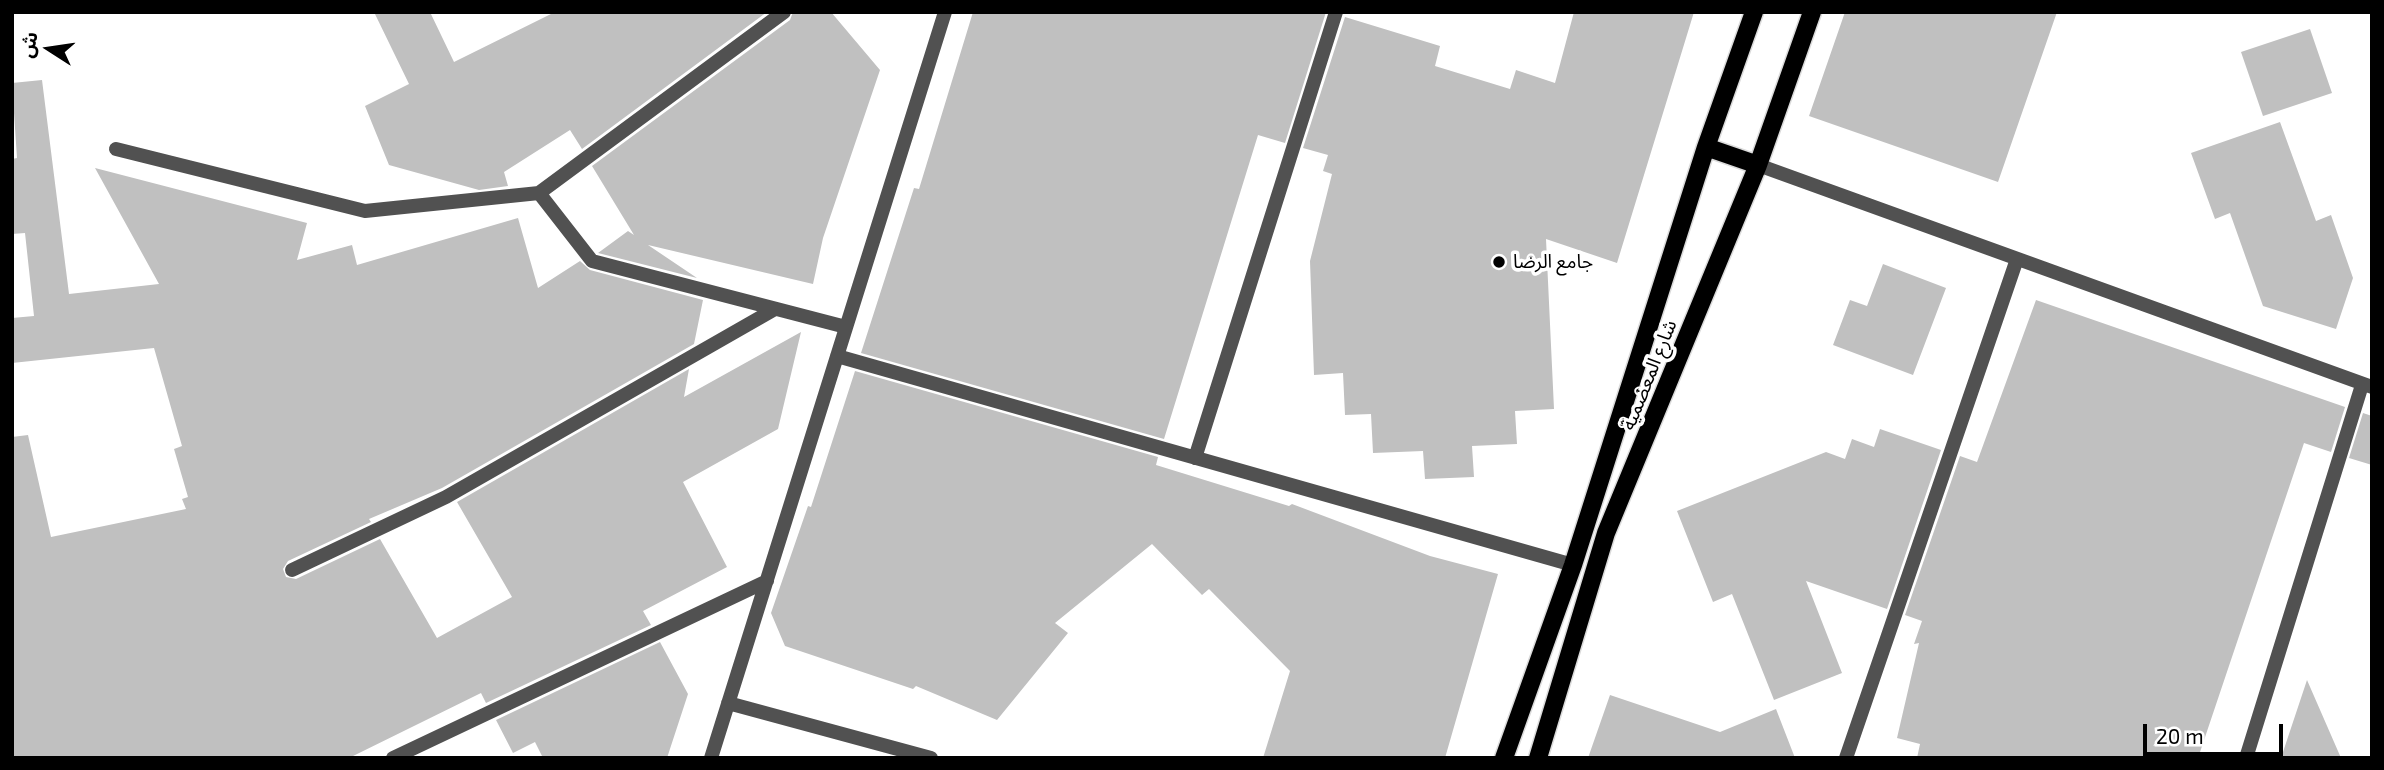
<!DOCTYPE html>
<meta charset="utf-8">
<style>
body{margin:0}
#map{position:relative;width:2384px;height:770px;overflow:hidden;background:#fff;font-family:"Exo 2","Noto Sans Arabic",sans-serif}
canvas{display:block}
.frame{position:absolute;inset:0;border:14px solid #000;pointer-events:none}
.north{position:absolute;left:14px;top:14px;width:70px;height:70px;-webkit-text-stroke:5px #fff;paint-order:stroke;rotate:282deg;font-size:19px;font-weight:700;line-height:28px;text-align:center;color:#000}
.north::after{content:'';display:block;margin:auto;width:24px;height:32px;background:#000;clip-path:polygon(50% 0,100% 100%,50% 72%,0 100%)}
.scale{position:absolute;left:2143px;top:724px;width:140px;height:32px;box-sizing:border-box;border:4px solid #000;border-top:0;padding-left:9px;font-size:21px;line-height:24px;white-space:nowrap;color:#000;-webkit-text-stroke:5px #fff;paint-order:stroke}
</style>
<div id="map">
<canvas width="2384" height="770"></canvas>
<div class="frame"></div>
<div class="north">ش</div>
<div class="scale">20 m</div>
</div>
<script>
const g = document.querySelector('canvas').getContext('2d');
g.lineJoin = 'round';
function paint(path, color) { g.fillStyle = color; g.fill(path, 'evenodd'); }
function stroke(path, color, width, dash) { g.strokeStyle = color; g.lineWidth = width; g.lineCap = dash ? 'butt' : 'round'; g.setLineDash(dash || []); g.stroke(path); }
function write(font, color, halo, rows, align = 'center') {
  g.font = font + ' "Exo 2","Noto Sans Arabic",sans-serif'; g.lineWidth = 7; g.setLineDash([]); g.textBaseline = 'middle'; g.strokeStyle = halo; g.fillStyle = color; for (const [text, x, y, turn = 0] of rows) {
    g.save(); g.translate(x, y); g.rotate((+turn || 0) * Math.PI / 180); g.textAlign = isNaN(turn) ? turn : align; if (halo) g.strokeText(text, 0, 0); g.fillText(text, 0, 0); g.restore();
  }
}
paint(new Path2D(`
 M 374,12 L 430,12 L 454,62 L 555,12 L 767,12 L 582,149 L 570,130 L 504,172 L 508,186 L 479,190 L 389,165 L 365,106 L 409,84 Z
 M 793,12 L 831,12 L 880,70 L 823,238 L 813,284 L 648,245 L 697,278 L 598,253 L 628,231 L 634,235 L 592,166 L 790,20 Z
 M 973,12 L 1326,12 L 1285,143 L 1258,135 L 1164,439 L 861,353 L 914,188 L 919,189 Z
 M 1574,12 L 1694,12 L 1617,263 L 1546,239 L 1554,409 L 1515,411 L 1517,444 L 1472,446 L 1474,477 L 1425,479 L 1423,451 L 1373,453 L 1371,414 L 1345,415 L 1343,373 L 1314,375 L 1310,261 L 1332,174 L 1323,171 L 1328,155 L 1303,148 L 1345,17 L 1440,46 L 1435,66 L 1510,89 L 1516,70 L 1555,83 Z
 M 1845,12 L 2057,12 L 1998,182 L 1809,116 Z
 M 2310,29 L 2332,93 L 2263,116 L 2241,52 Z
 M 42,80 L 69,294 L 159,284 L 95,168 L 307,223 L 297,260 L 352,245 L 357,265 L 518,218 L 538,288 L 580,261 L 590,270 L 703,300 L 694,344 L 442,488 L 369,519 L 371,522 L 288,561 L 283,569 L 286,577 L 296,579 L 380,539 L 437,638 L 512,597 L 457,502 L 689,369 L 684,397 L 801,332 L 778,429 L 683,482 L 727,567 L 643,611 L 651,625 L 486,703 L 481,693 L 349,758 L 12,758 L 12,437 L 28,435 L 51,537 L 186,509 L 182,499 L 188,497 L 174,449 L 182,446 L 154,348 L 12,363 L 12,318 L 34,316 L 25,233 L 12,234 L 12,159 L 17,158 L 12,83 Z
 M 2280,122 L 2316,221 L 2331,215 L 2353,278 L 2336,329 L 2263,306 L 2230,213 L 2215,219 L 2191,153 Z
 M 1883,264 L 1946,288 L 1913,375 L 1833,345 L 1850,300 L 1867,306 Z
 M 2036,300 L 2345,407 L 2331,452 L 2304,443 L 2198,758 L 1917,758 L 1920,744 L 1897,738 L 1919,643 L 1914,644 L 1922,621 L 1905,615 L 1960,456 L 1977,462 Z
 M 855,371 L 1158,457 L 1156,465 L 1289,506 L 1292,504 L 1430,556 L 1498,574 L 1445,758 L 1263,758 L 1290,671 L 1209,589 L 1202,595 L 1152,544 L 1055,623 L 1068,633 L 997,720 L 916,686 L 913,689 L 785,646 L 771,613 L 808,506 L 811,507 Z
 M 2363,413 L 2372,416 L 2372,465 L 2349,458 Z
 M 1880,429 L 1941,450 L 1887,609 L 1806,581 L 1842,673 L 1774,700 L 1732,594 L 1713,602 L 1677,511 L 1826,452 L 1845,459 L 1852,439 L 1874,447 Z
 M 660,642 L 688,694 L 667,758 L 543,758 L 535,742 L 513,753 L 496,720 Z
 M 2307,680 L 2341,758 L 2281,758 Z
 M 1610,695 L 1720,732 L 1776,709 L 1795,758 L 1588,758 Z`), '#c0c0c0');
const primary = new Path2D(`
 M 1706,147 L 1758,165
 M 1504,758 L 1573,565 L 1706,147 L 1754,12
 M 1538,758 L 1606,533 L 1758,165 L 1812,12`);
stroke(primary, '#dbdbdb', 21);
stroke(new Path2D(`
 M 116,149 L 365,211 L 539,193 L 784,12
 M 1758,165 L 2372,387
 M 539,193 L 592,261 L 846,327
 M 837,356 L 1573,565
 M 1195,458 L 1336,12
 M 292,570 L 446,497 L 775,309
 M 728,703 L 931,758
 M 393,758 L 767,581
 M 711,758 L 945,12
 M 1846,758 L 2017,259
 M 2246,758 L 2362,385`), '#515151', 14);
stroke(primary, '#000', 18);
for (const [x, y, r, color] of [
 [1499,262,7,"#000"]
]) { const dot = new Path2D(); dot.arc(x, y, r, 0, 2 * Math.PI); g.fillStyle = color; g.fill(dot); stroke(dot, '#fff', 2.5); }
write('19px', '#000', '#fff', [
 ["جامع الرضا",1513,262]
], 'left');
write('19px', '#000', '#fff', [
 ["شارع المعضمية",1649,375,-68]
]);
</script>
